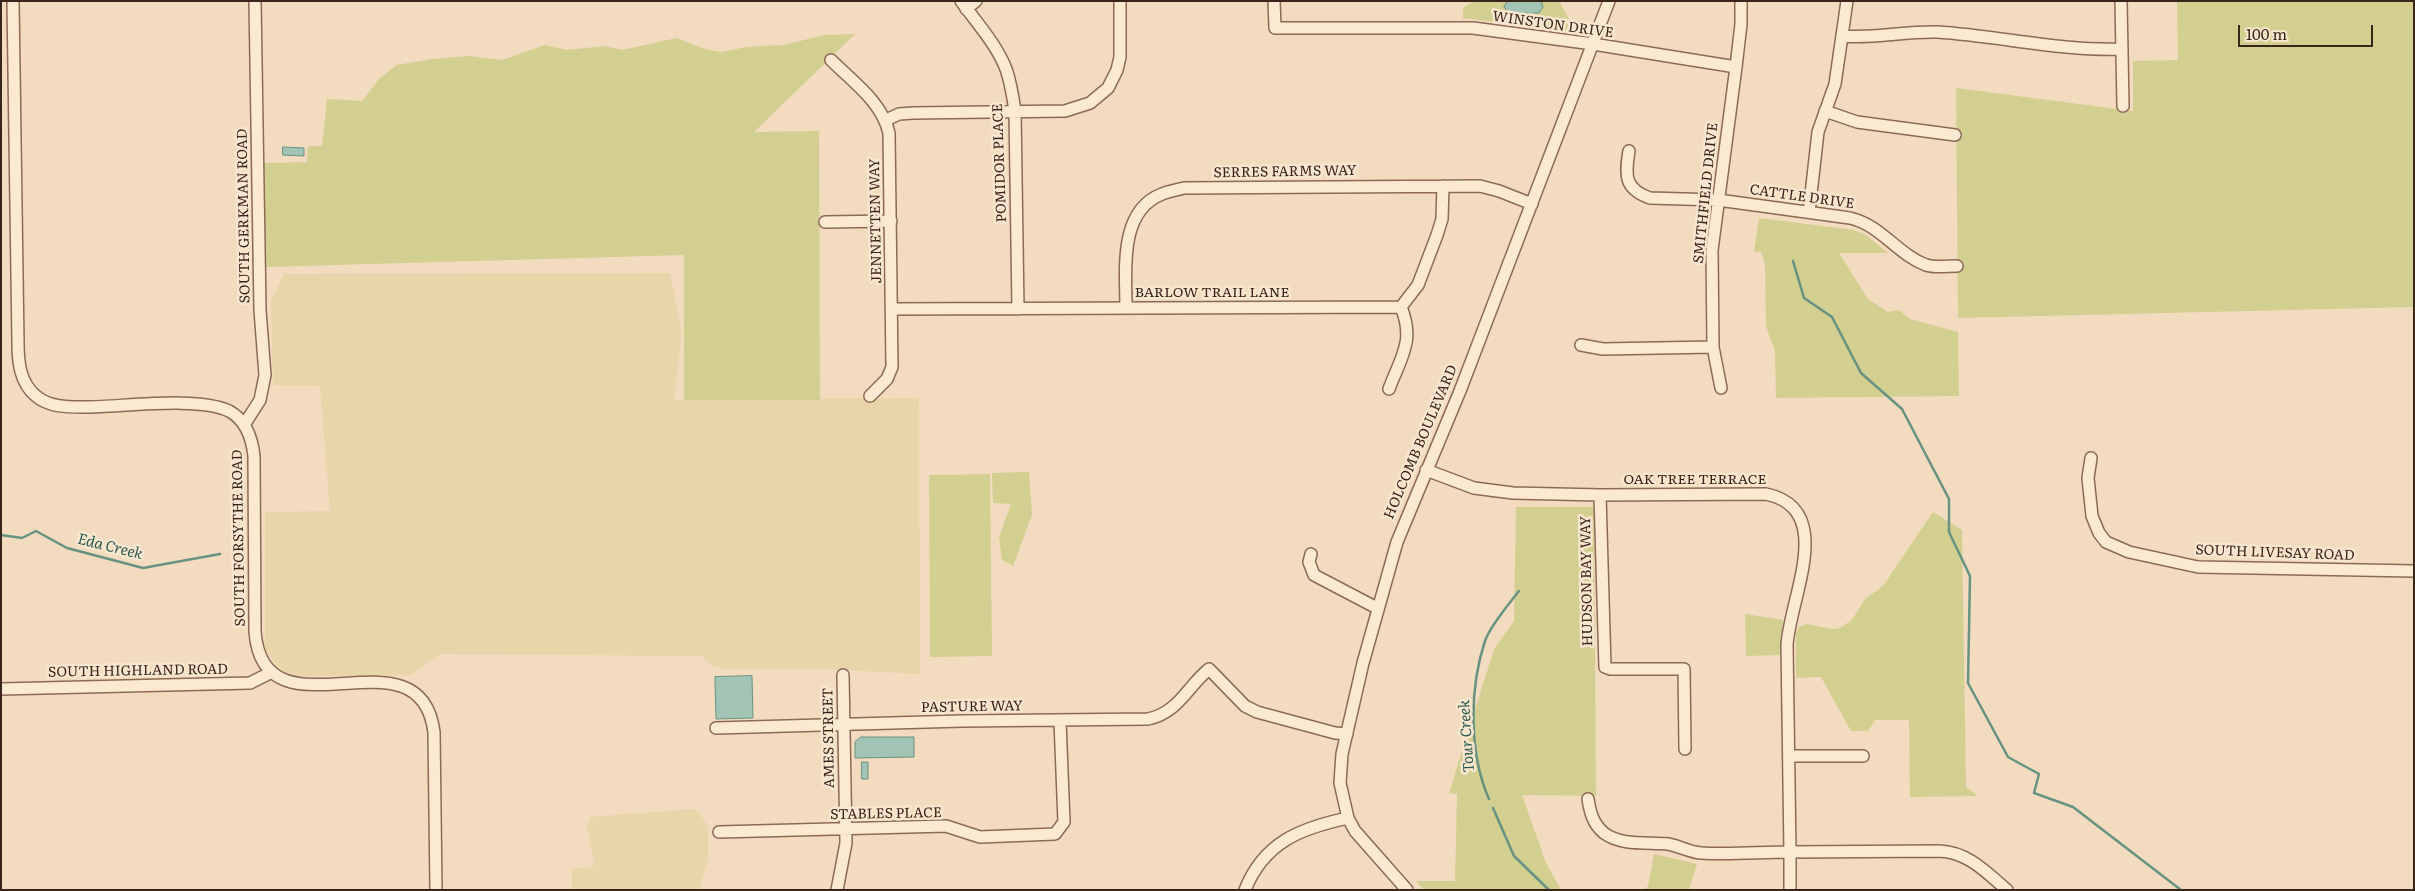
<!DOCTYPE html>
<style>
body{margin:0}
#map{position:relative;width:2415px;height:891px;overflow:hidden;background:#f2dbbe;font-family:Literata,serif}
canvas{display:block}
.frame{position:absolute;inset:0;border:2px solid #3a251b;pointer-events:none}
.scale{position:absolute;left:2238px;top:25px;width:135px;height:22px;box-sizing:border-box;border:2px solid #3a251b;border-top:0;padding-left:6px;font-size:15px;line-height:18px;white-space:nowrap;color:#3a251b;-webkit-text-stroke:4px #f9e6ce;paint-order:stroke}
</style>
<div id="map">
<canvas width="2415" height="891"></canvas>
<div class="frame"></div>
<div class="scale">100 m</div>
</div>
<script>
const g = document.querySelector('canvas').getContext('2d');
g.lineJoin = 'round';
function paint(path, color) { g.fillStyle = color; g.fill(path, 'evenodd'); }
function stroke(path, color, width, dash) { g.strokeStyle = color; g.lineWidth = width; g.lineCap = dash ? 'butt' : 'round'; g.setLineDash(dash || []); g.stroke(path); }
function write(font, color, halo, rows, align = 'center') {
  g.font = font + ' Literata,serif'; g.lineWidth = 5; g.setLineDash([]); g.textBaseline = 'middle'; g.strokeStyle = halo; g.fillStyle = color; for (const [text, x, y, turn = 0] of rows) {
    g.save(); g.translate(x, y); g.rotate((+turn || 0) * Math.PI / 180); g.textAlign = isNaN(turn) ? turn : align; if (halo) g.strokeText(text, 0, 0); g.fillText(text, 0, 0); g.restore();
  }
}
paint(new Path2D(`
 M 670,273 L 682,334 L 674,400 L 919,398 L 920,674 L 823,669 L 723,669 L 712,666 L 702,656 L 441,654 L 409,675 L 301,676 L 280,670 L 265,649 L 265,512 L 330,511 L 320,386 L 273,385 L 271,301 L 284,274 Z
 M 693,809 L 700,813 L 708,827 L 708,859 L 699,890 L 572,890 L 572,869 L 593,867 L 594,860 L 587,828 L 590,817 Z`), '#e9d5aa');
paint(new Path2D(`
 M 1474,1 L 1559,1 L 1576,32 L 1463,18 L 1463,8 Z
 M 2177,1 L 2414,1 L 2414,307 L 1958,318 L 1956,88 L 2133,111 L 2133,61 L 2178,60 Z
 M 855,34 L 754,132 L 819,131 L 820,400 L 684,400 L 684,255 L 266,267 L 264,163 L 307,162 L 308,146 L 322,146 L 327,99 L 362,101 L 379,79 L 397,65 L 432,59 L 469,56 L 502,60 L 545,45 L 567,50 L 604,46 L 622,50 L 677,38 L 704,49 L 721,52 L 746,47 L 783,45 L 825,35 Z
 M 1759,218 L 1854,230 L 1866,235 L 1888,253 L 1839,253 L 1868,299 L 1888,312 L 1899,310 L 1910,319 L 1958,332 L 1959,396 L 1776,398 L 1775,351 L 1766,326 L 1765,264 L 1761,252 L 1754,252 Z
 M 1029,472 L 1032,515 L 1013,566 L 1002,560 L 999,537 L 1011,504 L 993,503 L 992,473 Z
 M 990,474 L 992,656 L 930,657 L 929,475 Z
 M 1516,507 L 1594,507 L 1596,796 L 1522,795 L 1546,863 L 1561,890 L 1424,890 L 1416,881 L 1455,881 L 1457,794 L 1449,793 L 1494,649 L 1514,621 Z
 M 1933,512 L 1962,530 L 1966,787 L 1978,796 L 1910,797 L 1909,720 L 1875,720 L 1868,731 L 1851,731 L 1821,677 L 1796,678 L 1796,634 L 1799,627 L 1807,624 L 1832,629 L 1840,628 L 1852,620 L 1865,599 L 1883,586 Z
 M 1745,614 L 1783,620 L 1780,655 L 1746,656 Z
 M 1654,854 L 1697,864 L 1689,890 L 1645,890 L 1648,886 Z`), '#d2cf91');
const water = new Path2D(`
 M 1508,1 L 1541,1 L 1543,7 L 1539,13 C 1531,14 1517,12 1508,12 L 1504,7 Z
 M 283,147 L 304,148 L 304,156 L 283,155 Z
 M 752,676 L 753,718 L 716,719 L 715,677 Z
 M 861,737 L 914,737 L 914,757 L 855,758 L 855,742 Z
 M 862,762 L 868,762 L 868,779 L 862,779 Z`);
paint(water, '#a2c4b4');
stroke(water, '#689281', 1);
stroke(new Path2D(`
 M 1793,261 L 1804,298 L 1832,317 L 1861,373 L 1902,409 L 1949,499 L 1949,532 L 1970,576 L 1968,683 L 2008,757 L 2039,774 L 2034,793 L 2073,807 L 2181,890
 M 1,535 L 22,538 L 36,531 L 67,548 L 143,568 L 220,554
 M 1489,799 C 1469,754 1469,689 1485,641 C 1490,626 1509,604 1519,591
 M 1493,808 L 1514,856 L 1549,890`), '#689281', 2.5);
const minor = new Path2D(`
 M 13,1 L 18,343 C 18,362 20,383 36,396 C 50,408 70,407 87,407 C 122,407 199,396 229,411 C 246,420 252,438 254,456 L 255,632 C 264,745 420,623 434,732 L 436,890
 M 961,1 C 976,22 997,45 1006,69 C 1011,83 1013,97 1015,111 L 1018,309
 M 1274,1 L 1275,28 L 1473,28 L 1593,44 L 1736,67
 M 2121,1 L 2123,106
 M 966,9 L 976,1
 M 1842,36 C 1874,39 1905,31 1937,32 C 2000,36 2059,51 2122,49
 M 831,60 C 853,82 882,102 889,133 L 892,367 L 887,379 L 870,396
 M 1825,111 L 1857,122 L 1955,135
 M 886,120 L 899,114 L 913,113 L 1065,111 L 1090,103 L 1108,88 L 1117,70 L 1120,57 L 1120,1
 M 1629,151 C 1625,175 1624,189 1650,198 L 1718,200 L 1850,218 C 1881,225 1897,254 1926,265 C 1935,268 1947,266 1957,266
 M 1809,212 L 1818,132 L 1835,84 L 1847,1
 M 825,222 L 891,221
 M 1126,308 C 1126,272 1118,211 1162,194 C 1169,191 1177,190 1184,188 L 1480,186 L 1499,191 L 1532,204
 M 892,309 L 1401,307 L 1418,285 L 1437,235 L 1442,219 L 1443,186
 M 1581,345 L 1603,349 L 1713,347
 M 1721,388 L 1713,347 L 1712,250 L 1736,67 L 1741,24 L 1741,1
 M 1389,389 C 1401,357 1415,341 1401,307
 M 244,425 L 260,400 L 265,375 L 260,310 L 255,1
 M 2091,458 L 2088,478 L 2092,516 L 2099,533 L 2106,542 L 2129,552 L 2198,567 L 2414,571
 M 1426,470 L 1474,488 L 1513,493 L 1600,495 L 1766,494 C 1837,509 1790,597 1787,645 L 1790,852 C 1761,852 1730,855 1701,853 C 1689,852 1679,846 1668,844 C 1647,842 1621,846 1604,833 C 1593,824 1590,812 1588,799
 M 1600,495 L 1605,667 L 1610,669 L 1684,669 L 1685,749
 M 1311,554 L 1309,562 L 1314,575 L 1377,608
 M 1,689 L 250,683 L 272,672
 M 716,728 L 962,721 L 1148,719 C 1178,713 1187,687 1209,669 L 1245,706 L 1257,712 L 1335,733 L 1347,734
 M 1790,756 L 1863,756
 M 719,832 L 946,826 L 980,837 L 1055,834 L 1064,822 L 1060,721
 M 837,890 L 846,843 L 843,675
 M 1245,890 C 1264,842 1301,828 1348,818
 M 1407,890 L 1355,831 L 1348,818 L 1340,783 L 1342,754 L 1363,663 L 1397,542 L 1460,391 L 1609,1
 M 1790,890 L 1790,852 L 1939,851 C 1968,852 1986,872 2007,890`);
stroke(minor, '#8d6a55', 14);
stroke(minor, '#fce9d2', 11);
write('14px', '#3a251b', '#f9e6ce', [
 ["WINSTON DRIVE",1553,25,8],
 ["POMIDOR PLACE",1000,163,-92],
 ["SERRES FARMS WAY",1285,172,-1],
 ["SMITHFIELD DRIVE",1706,193,-84],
 ["CATTLE DRIVE",1802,197,8],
 ["SOUTH GERKMAN ROAD",244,216,-91],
 ["JENNETTEN WAY",876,221,-91],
 ["BARLOW TRAIL LANE",1212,293],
 ["HOLCOMB BOULEVARD",1421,442,-67],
 ["OAK TREE TERRACE",1695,480],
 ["SOUTH FORSYTHE ROAD",239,538,-91],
 ["SOUTH LIVESAY ROAD",2275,553,2],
 ["HUDSON BAY WAY",1587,581,-91],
 ["SOUTH HIGHLAND ROAD",138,671,-1],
 ["PASTURE WAY",972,707,-1],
 ["AMES STREET",829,738,-91],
 ["STABLES PLACE",886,814,-1]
]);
write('italic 15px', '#285c51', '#f9e6ce', [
 ["Eda Creek",110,547,14],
 ["Tour Creek",1467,736,-94]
]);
</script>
